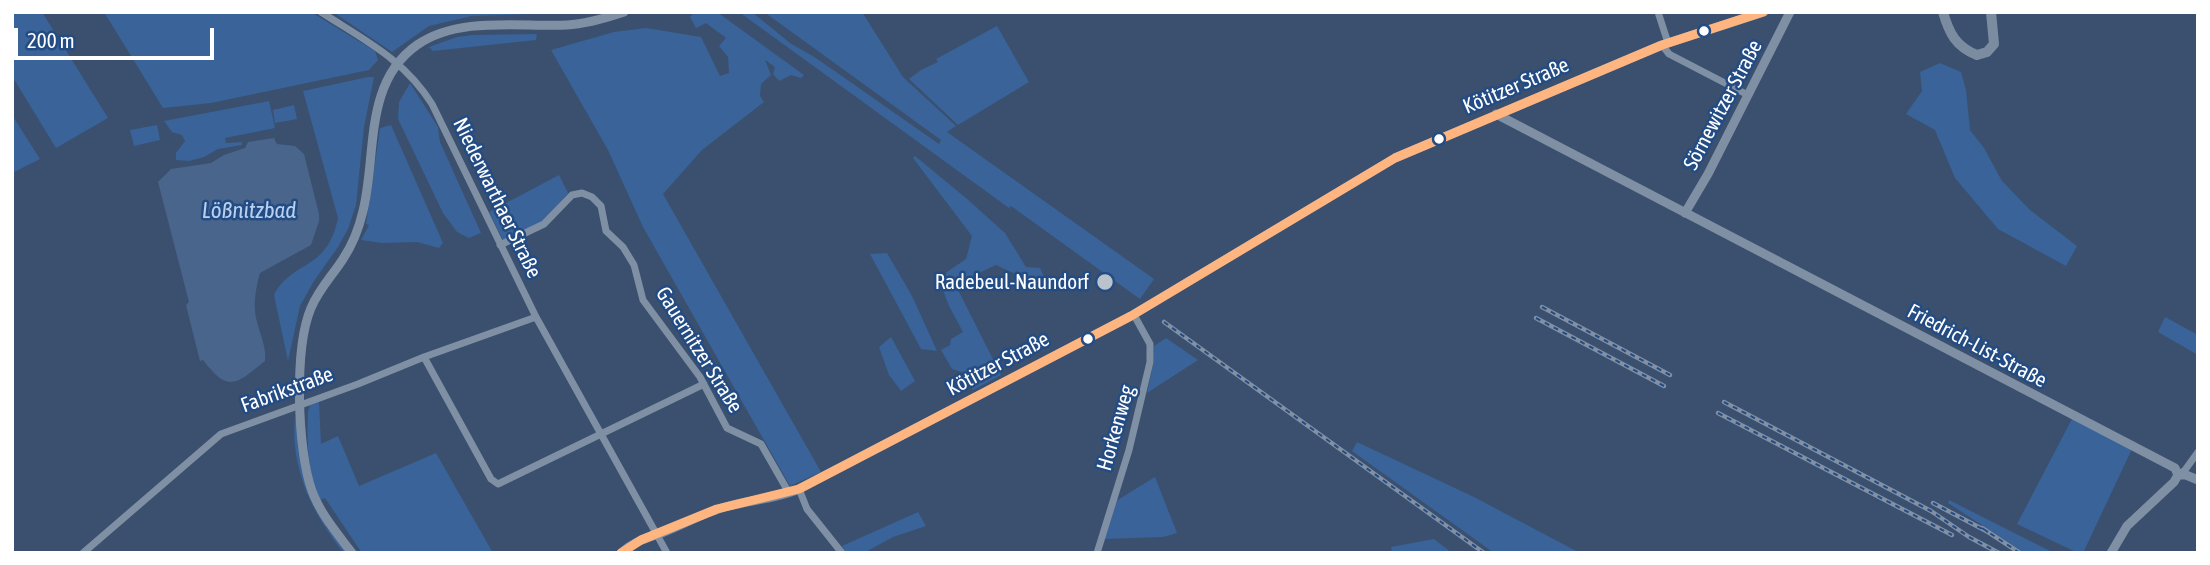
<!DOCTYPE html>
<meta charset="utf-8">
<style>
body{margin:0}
#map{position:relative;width:2210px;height:565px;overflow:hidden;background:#3a506e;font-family:"Asap Condensed",sans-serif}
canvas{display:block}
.frame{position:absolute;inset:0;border:14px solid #fff;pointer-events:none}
.scale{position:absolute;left:14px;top:28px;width:200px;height:32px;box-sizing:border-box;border:4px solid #fff;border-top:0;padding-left:9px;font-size:21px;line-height:24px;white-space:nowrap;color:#fff;-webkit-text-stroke:5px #244c84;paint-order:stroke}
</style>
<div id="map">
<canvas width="2210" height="565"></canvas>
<div class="frame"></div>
<div class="scale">200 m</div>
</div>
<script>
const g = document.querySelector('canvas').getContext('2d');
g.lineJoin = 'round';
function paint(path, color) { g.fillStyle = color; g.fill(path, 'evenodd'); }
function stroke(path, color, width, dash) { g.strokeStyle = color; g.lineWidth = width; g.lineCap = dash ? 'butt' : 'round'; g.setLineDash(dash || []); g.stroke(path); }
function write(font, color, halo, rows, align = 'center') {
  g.font = font + ' "Asap Condensed",sans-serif'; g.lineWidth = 5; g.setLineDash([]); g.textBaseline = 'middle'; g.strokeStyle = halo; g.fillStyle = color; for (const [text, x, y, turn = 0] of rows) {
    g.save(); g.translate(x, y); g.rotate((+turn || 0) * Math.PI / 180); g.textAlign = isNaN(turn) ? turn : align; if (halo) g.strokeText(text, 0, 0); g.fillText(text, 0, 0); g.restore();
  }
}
paint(new Path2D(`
 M 16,12 L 42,12 L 108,118 L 56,148 L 12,76 L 12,15 Z
 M 104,12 L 311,12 L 375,51 L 378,60 L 369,70 L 211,103 L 163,108 Z
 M 333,12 L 589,12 L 472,16 L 429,26 L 392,52 Z
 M 694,12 L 717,12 L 804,75 L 801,78 L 791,75 L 779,81 L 773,74 L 775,67 L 765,60 L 771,75 L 761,84 L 760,96 L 764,102 L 702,150 L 663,194 L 821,472 L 790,486 L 643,227 L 608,150 L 551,50 L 614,32 L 646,28 L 701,37 L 720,76 L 729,73 L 728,57 L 719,46 L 726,38 L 706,23 L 696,28 L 690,17 Z
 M 739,12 L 752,12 L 790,43 L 816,58 L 939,144 L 941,140 L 764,12 L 862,12 L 903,77 L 956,126 L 947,132 L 1154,279 L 1140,299 L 1011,206 L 1009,208 Z
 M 997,26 L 1029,82 L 958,125 L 909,79 L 921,70 L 938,62 L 936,59 Z
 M 537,34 L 536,40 L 433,51 L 429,47 L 457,37 L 472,35 Z
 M 1940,63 L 1961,72 L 1966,90 L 1970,130 L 1984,148 L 2002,181 L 2030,210 L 2077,246 L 2066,266 L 1998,229 L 1955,178 L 1935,130 L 1906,114 L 1922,91 L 1920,72 Z
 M 368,77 L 374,77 L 364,127 L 356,205 L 348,229 L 338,247 L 314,281 L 300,306 L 288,361 L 274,295 C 293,259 327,272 338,218 L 303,91 Z
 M 410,83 L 438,127 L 440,142 L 481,233 L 469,238 L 457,232 L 443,213 L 398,119 L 399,102 Z
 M 269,101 L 275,128 L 225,138 L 226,143 L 242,142 L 242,145 L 218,149 L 204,157 L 189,161 L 176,160 L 176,153 L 185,141 L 182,135 L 172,132 L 164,121 Z
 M 294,105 L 297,119 L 275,123 L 273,110 Z
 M 12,115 L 40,159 L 12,173 Z
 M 157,125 L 160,140 L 134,146 L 130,130 Z
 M 391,125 L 443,243 L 439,248 L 417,242 L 382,243 L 361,240 L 369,225 L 366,224 L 380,128 Z
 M 915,156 L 966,198 L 1005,233 L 1026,267 L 1040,268 L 1045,279 L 1038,280 L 1033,288 L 1024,278 L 996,265 L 955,284 L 1001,375 L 973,390 L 962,372 L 952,369 L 941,350 L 950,345 L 951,339 L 963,332 L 949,306 L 941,285 L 947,272 L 966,259 L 972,236 L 913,158 Z
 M 559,175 L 568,193 L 545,220 L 503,240 L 489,212 Z
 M 887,253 L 912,296 L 937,351 L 921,349 L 870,254 Z
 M 2165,317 L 2198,335 L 2198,355 L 2158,332 Z
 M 891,337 L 915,381 L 901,391 L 889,375 L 879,347 Z
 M 1166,338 L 1198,360 L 1147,393 L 1154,361 L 1154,346 Z
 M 319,402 L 321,444 L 338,436 L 359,486 L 436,453 L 493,553 L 362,553 L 325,498 L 320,500 C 307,471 307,442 308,411 L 310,405 Z
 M 295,416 L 318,511 L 327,528 L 348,553 L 344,553 C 312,513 290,469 295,416 Z
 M 2072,419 L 2132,449 L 2083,553 L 2078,553 L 2017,524 Z
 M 1357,442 L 1474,497 L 1580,553 L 1494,553 L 1352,451 Z
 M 1155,477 L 1177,533 L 1163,537 L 1104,539 L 1116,501 Z
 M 1949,500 L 2054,553 L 2025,553 L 1948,503 Z
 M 918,512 L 926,526 L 893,537 L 864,553 L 846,553 L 842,546 Z
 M 1434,539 L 1452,553 L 1392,553 L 1391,547 Z`), '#396399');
paint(new Path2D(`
 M 274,138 L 277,144 L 295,146 L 304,154 L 319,214 L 319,221 L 311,245 L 260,273 C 256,287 253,303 256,318 C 259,332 267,348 265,361 C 236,384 229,394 203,360 L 200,361 L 186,305 L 189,302 L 158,182 L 171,169 L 211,163 L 224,155 L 245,148 L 248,142 Z`), '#49658c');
stroke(new Path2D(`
 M 321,12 C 364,40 404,59 432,104 L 536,317 L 667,553
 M 1658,12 L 1668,43
 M 1662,45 L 1669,54 L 1748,95
 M 500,245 L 544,224 L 572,195 L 582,193 L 592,197 L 601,206 L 606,231 L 623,247 L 634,265 L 643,300 L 700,377 L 727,428 L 761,444 L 789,493
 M 424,357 L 491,479 L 498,484 L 704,384
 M 2178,475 L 2185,470 L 2198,452
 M 799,489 L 807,509 L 842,553
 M 83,553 L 221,434 L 358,384 L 424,357 L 536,317
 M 1097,553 L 1129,450 L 1150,362 L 1150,344 L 1134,315`), '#8090a4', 7);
stroke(new Path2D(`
 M 1496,114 L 2175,468 L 2178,475
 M 1685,213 L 1708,174 L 1790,12
 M 2178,475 L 2186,475 L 2198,480
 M 352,553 C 337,533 321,515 312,491 C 297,450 294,348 311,308 C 319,289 332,276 343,259 C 353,244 359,228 363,211 C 377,155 363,83 417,45 C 459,16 519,27 567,25 C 587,24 606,18 624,12
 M 621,553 C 634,541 648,538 664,532 C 685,524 703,513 725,507 C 749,500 775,499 799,489 L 1131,316 L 1395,158 L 1662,45 L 1764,12
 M 2111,553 L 2127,526 L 2174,482 L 2178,475`), '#8090a4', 9);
stroke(new Path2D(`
 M 1943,12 C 1949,33 1956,47 1977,55 L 1987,52 L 1994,44 L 1991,12`), '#7b8ca0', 10);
const rail = new Path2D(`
 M 1542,307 L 1670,375
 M 1536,318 L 1664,386
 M 1164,322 L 1484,553
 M 1724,402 L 1931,511 L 1969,537 L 1999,553
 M 1718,413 L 1952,535
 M 1933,503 L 1988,532
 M 1982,528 L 2020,553`);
stroke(rail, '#8190a4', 4.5);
stroke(rail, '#244c84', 2, [5]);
stroke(new Path2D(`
 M 621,553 L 641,540 L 717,509 L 799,489 L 1131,316 L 1395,158 L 1662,45 L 1763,12`), '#ffb580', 9);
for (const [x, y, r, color] of [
 [1704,31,6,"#fff"],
 [1439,139,6,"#fff"],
 [1105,282,9,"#bac2cc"],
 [1088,339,6,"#fff"]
]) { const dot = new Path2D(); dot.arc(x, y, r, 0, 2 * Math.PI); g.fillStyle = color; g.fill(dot); stroke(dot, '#244c84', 2.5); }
write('21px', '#fff', '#244c84', [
 ["Kötitzer Straße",1516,86,-23],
 ["Sörnewitzer Straße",1723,105,-62],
 ["Niederwarthaer Straße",497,198,64],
 ["Friedrich-List-Straße",1977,346,28],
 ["Gauernitzer Straße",699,350,58],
 ["Kötitzer Straße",998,364,-28],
 ["Fabrikstraße",287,390,-20],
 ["Horkenweg",1116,428,-74]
]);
write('21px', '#fff', '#244c84', [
 ["Radebeul-Naundorf",1089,282]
], 'right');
write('italic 23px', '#b9d1ef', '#244c84', [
 ["Lößnitzbad",249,211]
]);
</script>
